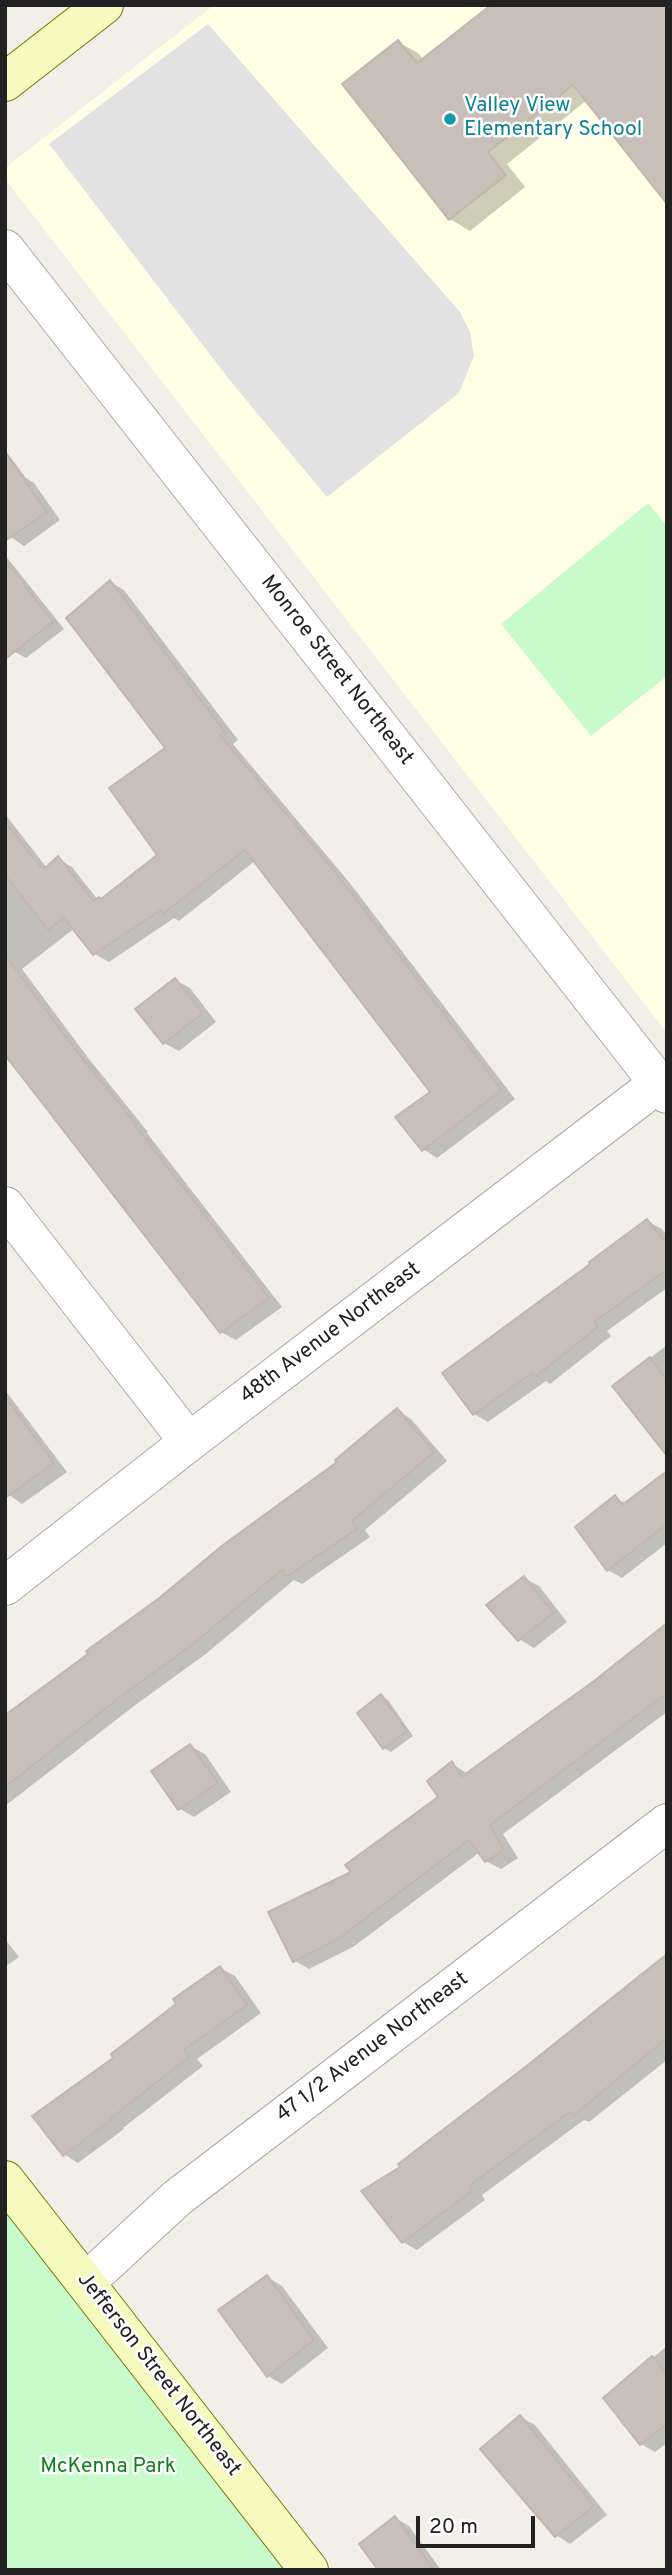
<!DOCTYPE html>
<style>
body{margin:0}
#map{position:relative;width:672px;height:2575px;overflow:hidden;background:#f2efe9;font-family:Overpass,sans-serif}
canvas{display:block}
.frame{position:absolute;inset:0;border:7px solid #222;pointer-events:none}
.scale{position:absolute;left:416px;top:2516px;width:119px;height:32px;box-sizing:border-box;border:4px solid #222;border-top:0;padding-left:9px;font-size:21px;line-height:24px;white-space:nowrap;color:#222;-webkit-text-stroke:5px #fff;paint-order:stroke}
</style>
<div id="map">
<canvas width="672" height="2575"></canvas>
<div class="frame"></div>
<div class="scale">20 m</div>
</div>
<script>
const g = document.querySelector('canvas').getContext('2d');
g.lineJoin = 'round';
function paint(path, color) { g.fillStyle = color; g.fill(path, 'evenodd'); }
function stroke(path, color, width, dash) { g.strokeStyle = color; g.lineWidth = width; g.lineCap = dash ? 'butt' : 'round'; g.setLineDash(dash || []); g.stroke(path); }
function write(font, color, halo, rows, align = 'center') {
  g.font = font + ' Overpass,sans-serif'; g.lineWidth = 5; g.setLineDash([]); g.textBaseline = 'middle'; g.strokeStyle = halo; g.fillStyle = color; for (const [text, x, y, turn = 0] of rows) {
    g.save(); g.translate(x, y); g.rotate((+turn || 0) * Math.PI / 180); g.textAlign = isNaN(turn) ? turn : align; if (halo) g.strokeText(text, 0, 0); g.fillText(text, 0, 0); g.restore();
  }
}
paint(new Path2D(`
 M 214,5 L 667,5 L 667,1033 L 5,179 L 5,168 Z`), '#ffffe5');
paint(new Path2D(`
 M 648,503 L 667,526 L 667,676 L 591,736 L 501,624 Z
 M 5,2177 L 319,2570 L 5,2570 Z`), '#c8facc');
paint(new Path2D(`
 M 208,24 L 460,312 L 470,332 L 474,356 L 459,393 L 327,497 L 228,378 L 49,144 Z`), '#e2e2e2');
paint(new Path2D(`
 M 667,5 L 587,100 L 507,164 L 525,187 L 470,231 L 450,219 L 398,42 L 418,53 L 424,60 Z
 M 5,450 L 26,478 L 34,483 L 60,520 L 24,546 L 5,533 Z
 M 5,555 L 64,629 L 26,658 L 15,652 L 5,638 Z
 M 110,582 L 124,590 L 238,740 L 233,744 L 349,882 L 515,1099 L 437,1158 L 423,1149 L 433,1093 L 255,861 L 179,921 L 174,918 L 109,962 L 95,954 L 75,928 L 22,969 L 89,1059 L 148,1132 L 147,1133 L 282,1307 L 236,1340 L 221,1332 L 5,1052 L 5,814 L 47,868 L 58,859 L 72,867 L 98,900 L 102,901 L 160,855 L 167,748 Z
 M 175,980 L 190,988 L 216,1022 L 179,1051 L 164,1043 Z
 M 647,1221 L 662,1229 L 667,1236 L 667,1288 L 607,1331 L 611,1336 L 550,1384 L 546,1381 L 488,1422 L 474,1414 L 593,1264 Z
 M 667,1345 L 667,1453 L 614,1386 Z
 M 5,1390 L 67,1472 L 22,1504 L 5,1492 Z
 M 397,1410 L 411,1419 L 447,1461 L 365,1530 L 370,1537 L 302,1584 L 294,1580 L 207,1653 L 134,1706 L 5,1806 L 5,1733 L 90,1655 L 339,1462 Z
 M 667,1473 L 667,1543 L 622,1578 L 608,1570 L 615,1498 L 627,1504 Z
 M 524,1578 L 539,1586 L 567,1622 L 534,1648 L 519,1639 Z
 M 667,1625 L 667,1712 L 503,1834 L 518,1858 L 501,1869 L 486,1861 L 480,1852 L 353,1947 L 309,1969 L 295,1961 L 353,1873 L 440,1797 L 452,1764 L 468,1774 L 595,1682 Z
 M 381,1696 L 388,1700 L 413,1736 L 391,1752 L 384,1748 L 359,1713 Z
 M 190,1746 L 205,1754 L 231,1792 L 194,1817 L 180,1809 L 153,1772 Z
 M 5,1939 L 19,1957 L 5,1967 Z
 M 667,1958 L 667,2060 L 589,2122 L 584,2120 L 482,2195 L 485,2200 L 417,2250 L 403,2242 L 402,2168 Z
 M 220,1968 L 235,1976 L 261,2013 L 197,2059 L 203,2066 L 123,2128 L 124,2129 L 78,2163 L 64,2154 L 116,2058 Z
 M 267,2277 L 282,2286 L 328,2348 L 282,2384 L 268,2376 Z
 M 667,2346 L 667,2443 L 655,2452 L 641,2444 L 605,2398 Z
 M 520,2417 L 535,2425 L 607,2515 L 570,2544 L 556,2535 Z
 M 395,2518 L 409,2526 L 441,2570 L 380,2570 Z`), '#0003');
const building = new Path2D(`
 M 491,5 L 667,5 L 667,204 L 573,85 L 488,152 L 506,175 L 449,220 L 342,84 L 398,40 L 417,63 Z
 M 5,452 L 47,512 L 5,541 Z
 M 5,560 L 53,622 L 5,659 Z
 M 110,580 L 225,732 L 220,735 L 335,872 L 502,1090 L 422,1151 L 395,1117 L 430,1092 L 245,850 L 163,914 L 161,910 L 93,955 L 64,918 L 48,930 L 5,875 L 5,822 L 43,870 L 58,856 L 93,901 L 99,897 L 101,899 L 157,855 L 109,788 L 165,748 L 66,618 Z
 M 5,955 L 75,1049 L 135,1123 L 134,1124 L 269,1298 L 220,1333 L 5,1055 Z
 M 175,978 L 203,1013 L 163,1044 L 135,1009 Z
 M 647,1219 L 667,1244 L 667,1270 L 594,1322 L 598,1327 L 535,1377 L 532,1373 L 473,1415 L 442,1373 L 590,1264 L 589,1262 Z
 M 650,1357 L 667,1381 L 667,1456 L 612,1386 Z
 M 5,1397 L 54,1463 L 5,1498 Z
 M 397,1408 L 434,1452 L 352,1521 L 357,1529 L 286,1577 L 282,1570 L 192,1645 L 119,1698 L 5,1787 L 5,1715 L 88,1654 L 86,1651 L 158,1599 L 223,1545 L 337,1462 L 335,1460 Z
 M 667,1471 L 667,1524 L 607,1571 L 575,1527 L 615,1495 L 622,1505 Z
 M 524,1576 L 553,1613 L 518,1641 L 486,1605 Z
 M 667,1623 L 667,1693 L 490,1825 L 504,1850 L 485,1862 L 469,1840 L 338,1939 L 293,1962 L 268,1912 L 351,1872 L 345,1865 L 438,1797 L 427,1781 L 452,1761 L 461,1777 L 594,1681 Z
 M 381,1694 L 407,1731 L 383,1749 L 357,1713 Z
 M 190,1744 L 218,1783 L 178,1810 L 151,1771 Z
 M 667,1954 L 667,2038 L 573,2116 L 570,2112 L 469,2186 L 472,2191 L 402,2243 L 361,2191 L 400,2167 L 398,2164 L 524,2068 Z
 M 220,1966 L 247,2005 L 184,2050 L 189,2057 L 110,2119 L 111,2120 L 63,2156 L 32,2116 L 113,2058 L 111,2054 L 176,2004 L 173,1999 Z
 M 267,2275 L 314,2340 L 267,2377 L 218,2310 Z
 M 652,2356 L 667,2374 L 667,2424 L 640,2445 L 603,2398 Z
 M 520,2415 L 594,2506 L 555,2537 L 480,2449 Z
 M 395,2516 L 434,2570 L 378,2570 L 359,2544 Z`);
paint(building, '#c7bfb8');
stroke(building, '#c4b6ab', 2);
const street = new Path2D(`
 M 5,249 L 667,1094
 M 5,1206 L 189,1442
 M 5,1586 L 189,1442 L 659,1083
 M 86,2282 L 177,2198 L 667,1823`);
const secondary = new Path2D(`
 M 5,82 L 104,5
 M 5,2180 L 309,2570`);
stroke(street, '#a9a9a9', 40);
stroke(secondary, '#707d05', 40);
stroke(street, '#fff', 38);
stroke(secondary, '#f7fabf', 38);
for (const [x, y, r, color] of [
 [450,119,7,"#0f9aa8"]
]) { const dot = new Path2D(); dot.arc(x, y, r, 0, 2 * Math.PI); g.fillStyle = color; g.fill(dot); stroke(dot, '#fff', 2.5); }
write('21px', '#0d838f', '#fff', [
 ["Valley View",464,107],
 ["Elementary School",464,131]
], 'left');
write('21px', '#222', '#fff', [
 ["Monroe Street Northeast",336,671,52],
 ["48th Avenue Northeast",331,1334,-37],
 ["47 1/2 Avenue Northeast",373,2048,-37],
 ["Jefferson Street Northeast",158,2375,52]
]);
write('21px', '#0c8416', '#fff', [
 ["McKenna Park",108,2468]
]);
</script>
